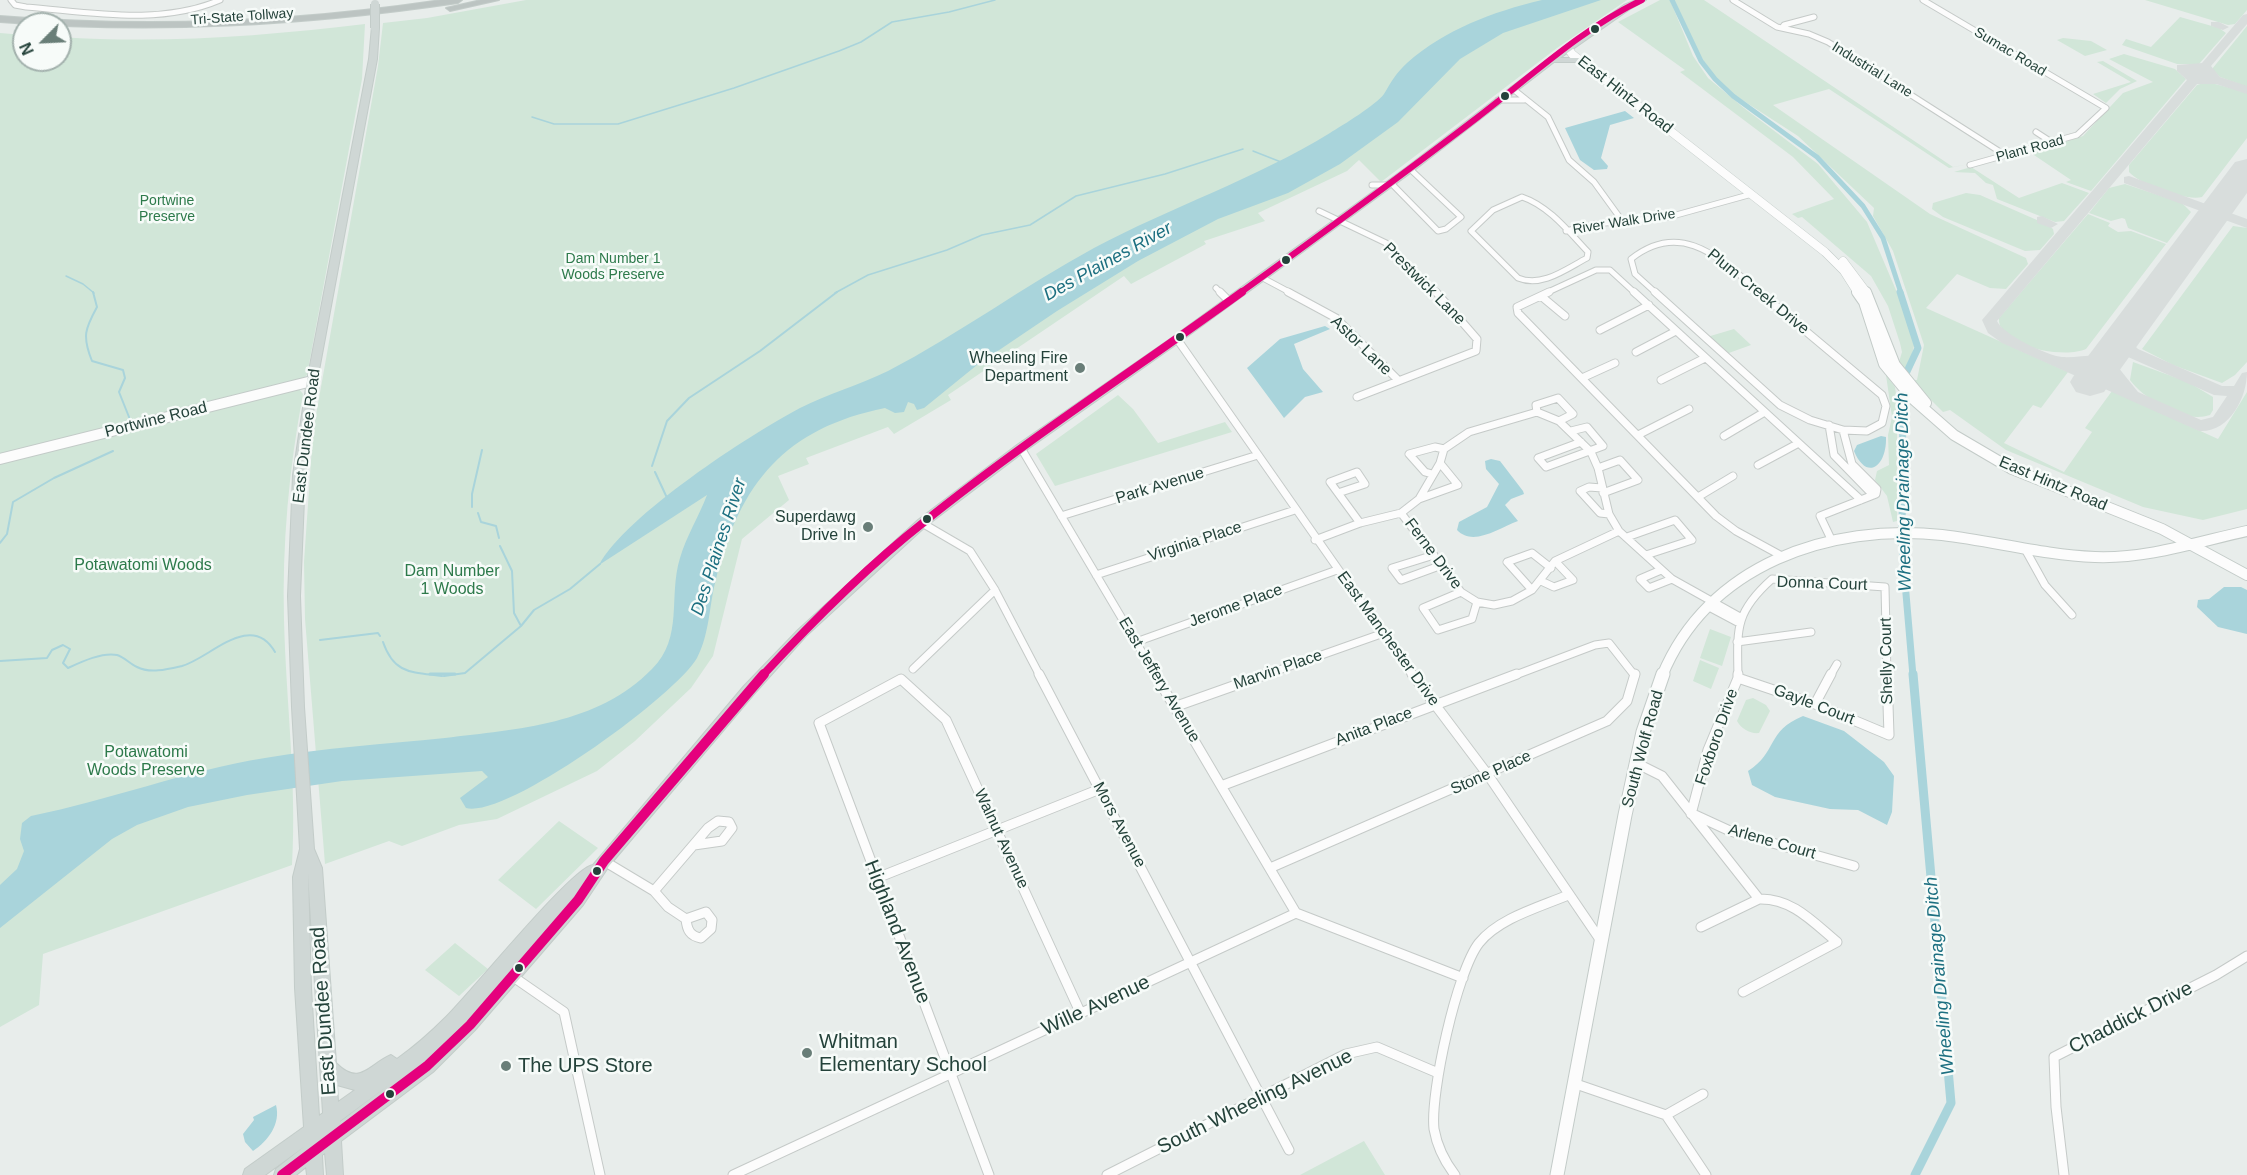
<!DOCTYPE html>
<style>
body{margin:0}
#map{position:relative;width:2247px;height:1175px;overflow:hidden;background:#e8edeb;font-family:Helvetica,sans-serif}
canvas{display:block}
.north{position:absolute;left:12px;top:12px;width:60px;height:60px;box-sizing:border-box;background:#f7fbf9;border:2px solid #a3b1ad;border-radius:50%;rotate:246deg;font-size:16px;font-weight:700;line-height:24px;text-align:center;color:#24423a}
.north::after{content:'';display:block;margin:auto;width:21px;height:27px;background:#697e78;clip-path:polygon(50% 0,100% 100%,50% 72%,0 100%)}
</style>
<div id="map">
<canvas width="2247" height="1175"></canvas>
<div class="north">N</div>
</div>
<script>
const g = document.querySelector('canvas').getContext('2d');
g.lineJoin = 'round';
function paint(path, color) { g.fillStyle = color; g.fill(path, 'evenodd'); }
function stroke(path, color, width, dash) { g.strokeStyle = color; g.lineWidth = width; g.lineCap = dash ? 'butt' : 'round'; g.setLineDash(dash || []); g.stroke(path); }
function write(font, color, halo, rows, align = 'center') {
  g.font = font + ' Helvetica,sans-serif'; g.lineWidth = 5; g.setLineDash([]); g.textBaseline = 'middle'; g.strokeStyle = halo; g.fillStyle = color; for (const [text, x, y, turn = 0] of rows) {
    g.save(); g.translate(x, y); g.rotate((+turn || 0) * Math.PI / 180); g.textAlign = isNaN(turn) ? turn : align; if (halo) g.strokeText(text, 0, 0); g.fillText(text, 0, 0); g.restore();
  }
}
paint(new Path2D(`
 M 526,0 L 1627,0 L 1557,48 L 1381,182 L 1359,160 L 1347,171 L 1258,213 L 1265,221 L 1204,241 L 1206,244 L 1131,284 L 1124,276 L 948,395 L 951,400 L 894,434 L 888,427 L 806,458 L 809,464 L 778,476 L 789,500 L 742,539 L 713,656 L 691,688 L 635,741 L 597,771 L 497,819 L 459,825 L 402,846 L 389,841 L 325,864 L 305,619 L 304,562 L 313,432 L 378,66 L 383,23 L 427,18 Z
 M 1660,0 L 1670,0 L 1693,56 L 1708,78 L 1744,108 L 1818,164 L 1867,222 L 1904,309 L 1914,346 L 1911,359 L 1904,370 L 1899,362 L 1902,352 L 1900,343 L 1888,306 L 1871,276 L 1802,217 L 1798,218 L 1792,214 L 1834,199 L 1793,157 L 1680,72 L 1685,70 L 1618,22 Z
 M 1674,0 L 1704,0 L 1953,167 L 1969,164 L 1949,168 L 1829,89 L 1773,105 L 1930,214 L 2026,258 L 2028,264 L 2006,289 L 1990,288 L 1957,274 L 1926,308 L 2068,372 L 2041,408 L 2033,405 L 2004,443 L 2064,472 L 2092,432 L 2085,428 L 2112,391 L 2218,439 L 2247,392 L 2247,509 L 2203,520 L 2143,507 L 2006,450 L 1950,410 L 1943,412 L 1911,380 L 1917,380 L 1924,345 L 1893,251 L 1873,216 L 1874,208 L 1798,136 L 1733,94 L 1714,76 L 1701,57 Z
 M 2145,0 L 2247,0 L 2247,10 L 2235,24 L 2228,25 Z
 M 2180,17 L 2219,28 L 2226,33 L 2199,64 L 2177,64 L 2122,45 L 2126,39 L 2151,47 Z
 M 365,24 L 362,79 L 307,375 L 303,379 L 0,457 L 0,33 L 24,35 L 24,60 L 60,60 L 60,37 C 162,44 264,36 365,24 Z
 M 2247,26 L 2247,87 L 2220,77 L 2212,69 Z
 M 2063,38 L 2091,41 L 2107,50 L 2085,56 L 2057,40 Z
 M 2124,54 L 2175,69 L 2186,79 L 2091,191 L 2066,182 L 2071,180 L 2031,153 L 2083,136 L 2123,93 L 2153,82 L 2109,59 Z
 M 2103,61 L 2137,81 L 2120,89 L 2106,103 L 2093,94 L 2131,82 L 2097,62 Z
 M 2207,82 L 2247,92 L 2247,138 L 2202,197 C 2185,201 2141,185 2129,172 L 2129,165 L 2197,85 Z
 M 1971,167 L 2019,198 L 2062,183 L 2089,193 L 2064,221 L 2055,222 L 1997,199 L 1993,185 L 1986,183 L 1975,173 L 1954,172 Z
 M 2125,184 L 2182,203 L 2191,212 L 2167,243 L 2128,228 L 2125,219 L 2122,218 L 2111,221 L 2089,213 L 2109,188 Z
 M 1966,193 L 1980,195 L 2046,224 L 2053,229 L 2054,234 L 2040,250 L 2025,251 L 1943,217 L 1932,209 L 1933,203 Z
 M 2088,214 L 2110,223 L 2108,226 L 2118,232 L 2131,231 L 2166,244 L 2086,349 C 2065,359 1996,347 1999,318 Z
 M 2233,226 L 2247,228 L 2247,362 L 2235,375 L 2222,383 L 2173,365 L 2142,349 Z
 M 1734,329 L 1751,345 L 1726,354 L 1707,337 Z
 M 2133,362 L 2188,382 L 2213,397 L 2213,410 L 2210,415 C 2184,424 2145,400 2130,380 Z
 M 1886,375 L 1895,387 L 1897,401 L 1897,521 L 1893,522 L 1887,496 L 1875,480 L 1877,471 L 1889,465 L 1888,435 L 1892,417 Z
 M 299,389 L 303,394 C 289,468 282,545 284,620 C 286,702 297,783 292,865 L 43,954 L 39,1005 L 0,1027 L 0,461 Z
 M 1118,395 L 1133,409 L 1158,443 L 1225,422 L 1232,432 L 1055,486 L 1036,454 Z
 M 1710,629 L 1731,637 L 1722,666 L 1700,658 Z
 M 1700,660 L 1719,668 L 1711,689 L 1693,681 Z
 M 1753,698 L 1766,705 L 1770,711 L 1759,733 C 1751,734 1741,729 1737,721 L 1746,700 Z
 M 559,821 L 598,848 L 536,909 L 498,880 Z
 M 455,943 L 488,969 L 459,996 L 425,970 Z
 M 1364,1141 L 1385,1175 L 1300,1175 Z`), '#d1e6d8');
paint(new Path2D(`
 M 1542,0 L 1601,0 L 1503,33 L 1460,59 L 1398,122 L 1340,164 L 1288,193 L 1218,219 L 1138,261 L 1057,311 L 977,365 L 924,408 L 917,410 L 914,404 L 908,402 L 904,412 L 895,413 L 885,408 C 786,428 740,482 716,579 C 709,605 710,633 697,658 C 676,695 507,819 466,808 L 460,798 L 488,777 L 482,771 L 342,781 L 247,795 L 188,807 L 137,825 L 112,839 L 0,928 L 0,885 L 17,869 L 24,851 L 20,839 L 22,823 L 31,816 C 110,800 185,771 265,758 C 324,748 385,744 445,738 C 518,729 597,725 652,669 C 684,637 668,597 680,558 C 686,537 699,516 707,495 L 599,565 C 626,515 749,435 800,408 C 828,394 859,385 888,371 C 959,334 1024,286 1094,248 C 1171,207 1255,179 1330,133 C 1343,125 1376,105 1384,94 C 1391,82 1396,73 1407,63 C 1446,29 1492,12 1542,0 Z
 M 1625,111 L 1634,118 L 1610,125 L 1601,158 L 1608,166 L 1607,169 L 1594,170 L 1580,160 L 1565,128 Z
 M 1325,326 L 1330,329 L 1294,344 L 1303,369 L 1323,392 L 1305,397 L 1284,418 L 1247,368 L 1280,339 Z
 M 1881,436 L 1886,437 C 1887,466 1867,482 1854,451 L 1857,445 Z
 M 1491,459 L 1500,461 L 1523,491 L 1524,494 L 1511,499 L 1505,505 L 1518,521 C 1499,528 1473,547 1457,530 L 1459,522 L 1487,507 L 1499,484 L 1486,469 L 1485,461 Z
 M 2224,587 L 2241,587 L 2247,590 L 2247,634 L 2218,627 L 2197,607 L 2198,600 L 2209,599 Z
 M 1803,716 L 1844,731 L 1884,762 L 1894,776 L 1892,812 L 1887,825 L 1858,810 L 1830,809 L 1775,797 L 1752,785 L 1748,771 C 1778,752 1766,731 1803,716 Z
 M 276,1105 C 281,1124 268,1141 253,1151 L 245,1142 L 243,1134 L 254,1120 L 253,1117 Z`), '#a9d4db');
stroke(new Path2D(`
 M 532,117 L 554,124 L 618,124 L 734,88 L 839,51 L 861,42 L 892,22 L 949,12 L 995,0
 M 1253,151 L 1281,162
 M 66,276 L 83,284 L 94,293
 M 835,293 L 868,275 L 947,250 L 982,235 L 1030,225 L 1076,196 L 1165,174 L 1243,149`), '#a9d4db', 1.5);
stroke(new Path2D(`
 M 93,292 L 97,307 C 85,329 82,336 92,361 L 123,370 L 125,378 L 119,392 L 131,422
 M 652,466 L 667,421 L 689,398 L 760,351 L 837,292
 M 655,472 L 668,500
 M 472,507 L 472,494 L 482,450
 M 478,513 L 481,522 L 496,526 L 499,538
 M 0,543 L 7,534 L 13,502 L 54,478 L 113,451
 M 500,546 L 512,571 L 514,613 L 521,626
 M 320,640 L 378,633 L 380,636
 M 383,642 C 394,674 411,672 442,676
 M 0,661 L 47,658 L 52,650 L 63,645 L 70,649 L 63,663 L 68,668 C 81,662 102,652 117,655 C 124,657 130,664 137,667 C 150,674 169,669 182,666 C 209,659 251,610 275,652
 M 444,676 L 465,673 L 521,626 L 534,610 L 570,589 L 600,564`), '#a9d4db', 2);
stroke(new Path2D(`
 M 430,674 L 455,674`), '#a9d4db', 3);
stroke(new Path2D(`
 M 1672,0 L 1701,61 L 1715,79 L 1733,96 L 1817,157 L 1863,206 L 1883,238 L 1901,293`), '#a9d4db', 5);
stroke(new Path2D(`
 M 1900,292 L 1918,348 L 1903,380 L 1902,547 L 1913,676`), '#a9d4db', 7);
stroke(new Path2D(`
 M 1913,674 L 1951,1103 L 1915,1175`), '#a9d4db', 9);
paint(new Path2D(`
 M 2247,14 L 2247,24 L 2211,66 L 2220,77 L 2247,86 L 2247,94 L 2216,84 L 2197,84 L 1997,321 C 2002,334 2048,356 2062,357 C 2078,358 2095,353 2110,357 L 2138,392 L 2201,420 L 2213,417 L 2227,396 L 2214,395 L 2128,357 L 2114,343 L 2117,334 L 2127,334 L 2130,341 L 2138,349 L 2222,386 L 2234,386 L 2242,373 L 2247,372 C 2247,398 2229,433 2199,431 L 2002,343 L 1988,333 L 1982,320 L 2187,80 L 2177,71 L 2177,65 L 2202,63 L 2243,15 ZM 2101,366 L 2112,380 L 2081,367 Z
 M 2211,22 L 2219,22 L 2229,27 L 2223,30 L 2211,26 Z
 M 2129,176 L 2247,219 L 2247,228 L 2124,183 L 2124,177 Z
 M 2042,216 L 2058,224 L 2051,228 L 2037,223 L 2037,217 Z`), '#d8dddc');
paint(new Path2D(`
 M 2247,159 L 2247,193 L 2104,392 L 2090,396 L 2076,392 L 2070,382 L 2076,372 L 2235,162 Z`), '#d8dddc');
const streetFar2 = new Path2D(`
 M 11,0 L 15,5 L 26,7 C 90,12 159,26 220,0
 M 1733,0 L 1777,27 L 1809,34 L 1828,42 L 2005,155
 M 1923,0 L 2106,108 L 2077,135 L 1970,165
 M 1782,28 L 1784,25 L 1814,17
 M 1513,89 L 1548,117 L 1569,160 L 1594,182 L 1623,222
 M 1498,100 L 1524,100
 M 2036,132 L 2053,143
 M 1391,183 L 1438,231 L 1446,229 L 1461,217 L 1410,169
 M 1372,185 L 1387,185
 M 1522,197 C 1549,206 1569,232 1588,252 L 1587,258 C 1566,269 1542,288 1518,278 L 1471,231 L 1493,210 Z
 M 1319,211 L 1386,243 L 1416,277 L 1437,293
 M 1566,231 L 1595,224 L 1669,217 L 1752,194
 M 1261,277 L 1291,293
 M 1216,288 L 1221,293
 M 1546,293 L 1596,270 L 1610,270 L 1635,293
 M 1656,293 L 1635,274 L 1631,259 C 1683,218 1722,261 1761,293`);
const streetFar1 = new Path2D(`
 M 1220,292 L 1229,301
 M 1288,292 L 1336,318 L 1398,380
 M 1549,292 L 1517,307 L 1518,313 L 1716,516 L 1736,531 L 1780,555
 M 1634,292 L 1861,500
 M 1655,292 L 1780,405 L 1810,420 L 1843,430 L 1867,431 L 1882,423 L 1886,406 L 1882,395 L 1759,292
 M 1541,296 L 1565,316
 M 1600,330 L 1649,305
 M 1177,339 L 1413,676
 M 1636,352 L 1676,331
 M 1582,378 L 1615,363
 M 1661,380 L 1705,358
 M 1357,397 L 1476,351 L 1477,339 L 1436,292
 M 1537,412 L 1536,405 L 1558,398 L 1573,414 L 1559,421
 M 1829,425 L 1834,455 L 1873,495
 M 1571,431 L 1587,427 L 1603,446 L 1546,467 L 1538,458 L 1581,442
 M 1638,435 L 1689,409
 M 1724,436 L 1763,413
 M 1021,448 L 1156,676
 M 1758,465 L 1797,444
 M 1598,468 L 1620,460 L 1638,480 L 1603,493
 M 1357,472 L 1365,484 L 1338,493 L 1330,482 Z
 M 1432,474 L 1425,472 L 1409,454 L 1435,447 L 1444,449
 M 1602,488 L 1589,487 L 1580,491 L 1600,513 L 1609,514
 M 1338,493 L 1360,523
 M 1698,497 L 1733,476
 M 1419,499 L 1458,485 L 1440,463
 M 1401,513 L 1461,592 L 1477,602 L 1494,605 L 1512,601 L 1532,590 L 1555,561 L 1619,531
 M 1061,516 L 1258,455
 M 922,523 L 970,551 L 995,590 L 1040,676
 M 1627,537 L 1675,520 L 1692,540 L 1646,555
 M 1831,539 L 1820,516 L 1876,494 L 1877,489 L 1852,464 L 1843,430
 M 1315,540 L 1360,523 L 1401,513 L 1419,499 L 1440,463 L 1444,449 L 1469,432 L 1537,412 L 1559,421 L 1591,452 L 1598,468 L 1609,514 L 1619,531 L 1672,579 L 1740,617
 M 2025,549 L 2045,585 L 2072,615
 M 1434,555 L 1392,568 L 1401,580 L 1442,565
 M 1661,570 L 1640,579 L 1649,588 L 1672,579
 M 1096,575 L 1295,510
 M 1541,581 L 1554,587 L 1573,580 L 1555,561
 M 1532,590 L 1507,562 L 1532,553 L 1551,568
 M 1461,592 L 1423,608 L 1438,630 L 1472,619 L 1477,602
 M 1709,607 L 1739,623
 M 1136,642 L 1337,570
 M 1737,642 L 1811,632
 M 913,669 L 995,590
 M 1262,676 L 1381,634
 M 1513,676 L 1595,645 L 1609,643 L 1635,676
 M 1738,676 C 1737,628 1735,612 1772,579 L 1885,587 L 1887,676
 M 1830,676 L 1837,664`);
const street = new Path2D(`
 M 1039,674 L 1289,1150
 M 1155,674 L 1296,913 L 1463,978
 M 1412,674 L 1488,775 L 1599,938
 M 1738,674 L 1738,678
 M 1738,678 L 1815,704 L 1889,735 L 1887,674
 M 1815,704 L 1831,674
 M 1174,707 L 1267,674
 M 1636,763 L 1662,776 L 1759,899 C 1792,898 1813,922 1837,942 L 1743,992
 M 1221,786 L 1517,674
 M 1691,814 L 1708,750 L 1738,678
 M 1693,814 L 1730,831 L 1854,866
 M 604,861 L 654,891 L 668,907 L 686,919
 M 1270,868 L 1607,721 L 1627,701 L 1635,674
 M 877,878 L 1100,789
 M 654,891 L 708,828 L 718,821 L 729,822 L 732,828 L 722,841 L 694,845
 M 706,912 L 712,920 L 711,929 L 701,938 C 690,936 687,930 686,919 Z
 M 1701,927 L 1759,899
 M 512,976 L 564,1012 L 600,1175
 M 1576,1084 L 1666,1115 L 1706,1175
 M 1666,1115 L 1703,1094
 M 733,1175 L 1296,913
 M 989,1175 L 819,723 L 901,679 L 946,720 L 1081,1014
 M 1107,1175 L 1346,1054 L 1377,1047 L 1438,1073
 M 1455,1175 C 1445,1162 1437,1146 1434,1129 C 1430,1093 1457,971 1479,943 C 1499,918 1540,907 1568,895
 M 2064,1175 L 2056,1107 L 2054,1057 L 2216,975 L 2247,956`);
const secondaryFar2 = new Path2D(`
 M 1568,48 L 1572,54 L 1825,252 L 1844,271 L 1858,293
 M 1843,261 L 1867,293`);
const secondaryFar1 = new Path2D(`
 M 1857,292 L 1864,302 L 1884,364 L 1913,399 L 1954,435 L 2012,469 L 2162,529 L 2247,575
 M 1866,292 L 1895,365 L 1926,403
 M 0,459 L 312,381
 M 1662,676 C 1708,564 1830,523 1942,535 C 1993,541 2044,555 2095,557 C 2147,559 2197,542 2247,531`);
const secondary = new Path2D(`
 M 1557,1175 L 1625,815 L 1643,732 L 1663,674`);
const primary = new Path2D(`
 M 1636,0 L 1646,0 L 1630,9 L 1560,58 L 1580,58 L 1584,60 L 1583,62 L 1554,62 L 1413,171 L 1181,341 L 1025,451 L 926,526 L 806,636 L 754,694 L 609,866 L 583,905 L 475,1030 L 433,1072 L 341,1141 L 343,1175 L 327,1175 L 325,1153 L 322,1155 L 323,1175 L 307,1175 L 306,1167 L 296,1175 L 274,1175 L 276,1169 L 305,1146 L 265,1175 L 243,1175 L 245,1169 L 304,1127 L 295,988 L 293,877 L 300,849 L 292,707 L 288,596 L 293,475 L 307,381 L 369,59 L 372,26 L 379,28 L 377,59 L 317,381 L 305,475 L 300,596 L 304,707 L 314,849 L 322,868 L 336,1063 C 360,1087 368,1065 391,1055 L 397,1059 C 414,1047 431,1032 446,1017 C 469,995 573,866 593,865 L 744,686 L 798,630 L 918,520 L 1017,445 L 1173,337 L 1407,167 L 1565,46 L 1624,5 ZM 308,873 L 323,1113 L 319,1116 L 311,988 ZM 390,1084 L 340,1122 L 340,1121 ZM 337,1085 L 355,1090 L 338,1102 Z`);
const highway = new Path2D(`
 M 441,0 L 462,0 L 458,3 C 302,26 154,34 0,22 L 0,16 C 148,28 294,22 441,0 Z
 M 481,0 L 499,0 L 450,11 L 446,8 Z`);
stroke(streetFar2, '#c5cac8', 7);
stroke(streetFar1, '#c5cac8', 9);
stroke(street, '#c5cac8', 11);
stroke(secondaryFar2, '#c3cbc8', 9);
stroke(secondaryFar1, '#c3cbc8', 12);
stroke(secondary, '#c3cbc8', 15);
stroke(primary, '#c3ccc9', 2);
stroke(highway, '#c3ccc9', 2);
stroke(streetFar2, '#fcfcfc', 5);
stroke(streetFar1, '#fcfcfc', 7);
stroke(street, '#fcfcfc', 9);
stroke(secondaryFar2, '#fcfcfc', 8);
stroke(secondaryFar1, '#fcfcfc', 10);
stroke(secondary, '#fcfcfc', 13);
paint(primary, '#cfd7d5');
paint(highway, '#bcc4c2');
const primaryBridge = new Path2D(`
 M 375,4 L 375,28`);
stroke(primaryBridge, '#c3ccc9', 10, []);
stroke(primaryBridge, '#cfd7d5', 8);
stroke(new Path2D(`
 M 1240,293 C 1320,235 1400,177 1478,117 C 1529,78 1584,27 1642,0`), '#e5007d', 6);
stroke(new Path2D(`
 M 762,676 C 810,624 868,566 924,522 C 1026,440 1136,369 1242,292`), '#e5007d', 8);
stroke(new Path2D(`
 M 282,1175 L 427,1066 L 470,1025 L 578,900 L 604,861 L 764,674`), '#e5007d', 10);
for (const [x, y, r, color] of [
 [1595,29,5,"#24423a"],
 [1505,96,5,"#24423a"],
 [1286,260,5,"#24423a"],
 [1180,337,5,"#24423a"],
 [1080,368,6,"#697e78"],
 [927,519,5,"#24423a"],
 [868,527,6,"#697e78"],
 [597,871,5,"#24423a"],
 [519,968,5,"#24423a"],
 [807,1053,6,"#697e78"],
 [506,1066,6,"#697e78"],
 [390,1094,5,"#24423a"]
]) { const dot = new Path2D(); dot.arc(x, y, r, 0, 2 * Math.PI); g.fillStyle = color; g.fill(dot); stroke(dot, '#f7fbf9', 2); }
write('14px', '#24423a', '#f7fbf9', [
 ["Tri-State Tollway",242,17,-4],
 ["Sumac Road",2010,52,31],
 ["Industrial Lane",1872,70,32],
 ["Plant Road",2030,149,-15],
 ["River Walk Drive",1624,222,-9]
]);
write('14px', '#2d7a4b', '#f7fbf9', [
 ["Portwine",167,201],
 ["Preserve",167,217],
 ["Dam Number 1",613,259],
 ["Woods Preserve",613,275]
]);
write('16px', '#24423a', '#f7fbf9', [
 ["East Hintz Road",1625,95,38],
 ["Prestwick Lane",1424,284,45],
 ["Plum Creek Drive",1758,292,39],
 ["Astor Lane",1361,346,44],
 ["Portwine Road",156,420,-14],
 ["East Dundee Road",307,436,-83],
 ["East Hintz Road",2053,484,23],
 ["Park Avenue",1160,486,-17],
 ["Virginia Place",1195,542,-18],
 ["Ferne Drive",1433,554,53],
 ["Donna Court",1822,584,2],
 ["Jerome Place",1236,606,-20],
 ["East Manchester Drive",1388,639,54],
 ["Shelly Court",1887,661,-91],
 ["Marvin Place",1278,670,-19],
 ["East Jeffery Avenue",1159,680,59],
 ["Gayle Court",1814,705,21],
 ["Anita Place",1374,727,-21],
 ["Foxboro Drive",1717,737,-71],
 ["South Wolf Road",1643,749,-75],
 ["Stone Place",1491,773,-24],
 ["Mors Avenue",1119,825,62],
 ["Walnut Avenue",1001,839,65],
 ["Arlene Court",1772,842,16]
]);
write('16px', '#24423a', '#f7fbf9', [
 ["Wheeling Fire",1068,359],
 ["Department",1068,377],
 ["Superdawg",856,518],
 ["Drive In",856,536]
], 'right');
write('16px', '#2d7a4b', '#f7fbf9', [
 ["Potawatomi Woods",143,566],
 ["Dam Number",452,572],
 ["1 Woods",452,590],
 ["Potawatomi",146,753],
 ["Woods Preserve",146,771]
]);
write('italic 18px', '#1c6f80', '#f7fbf9', [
 ["Des Plaines River",1108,262,-29],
 ["Wheeling Drainage Ditch",1904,492,-91],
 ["Des Plaines River",719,547,-72],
 ["Wheeling Drainage Ditch",1940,976,-95]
]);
write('20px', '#24423a', '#f7fbf9', [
 ["Highland Avenue",897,932,69],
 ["Wille Avenue",1096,1006,-25],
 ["East Dundee Road",324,1011,-94],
 ["Chaddick Drive",2131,1018,-27],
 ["South Wheeling Avenue",1255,1102,-26]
]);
write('20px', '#24423a', '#f7fbf9', [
 ["Whitman",819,1042],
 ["Elementary School",819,1065],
 ["The UPS Store",518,1066]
], 'left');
</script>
